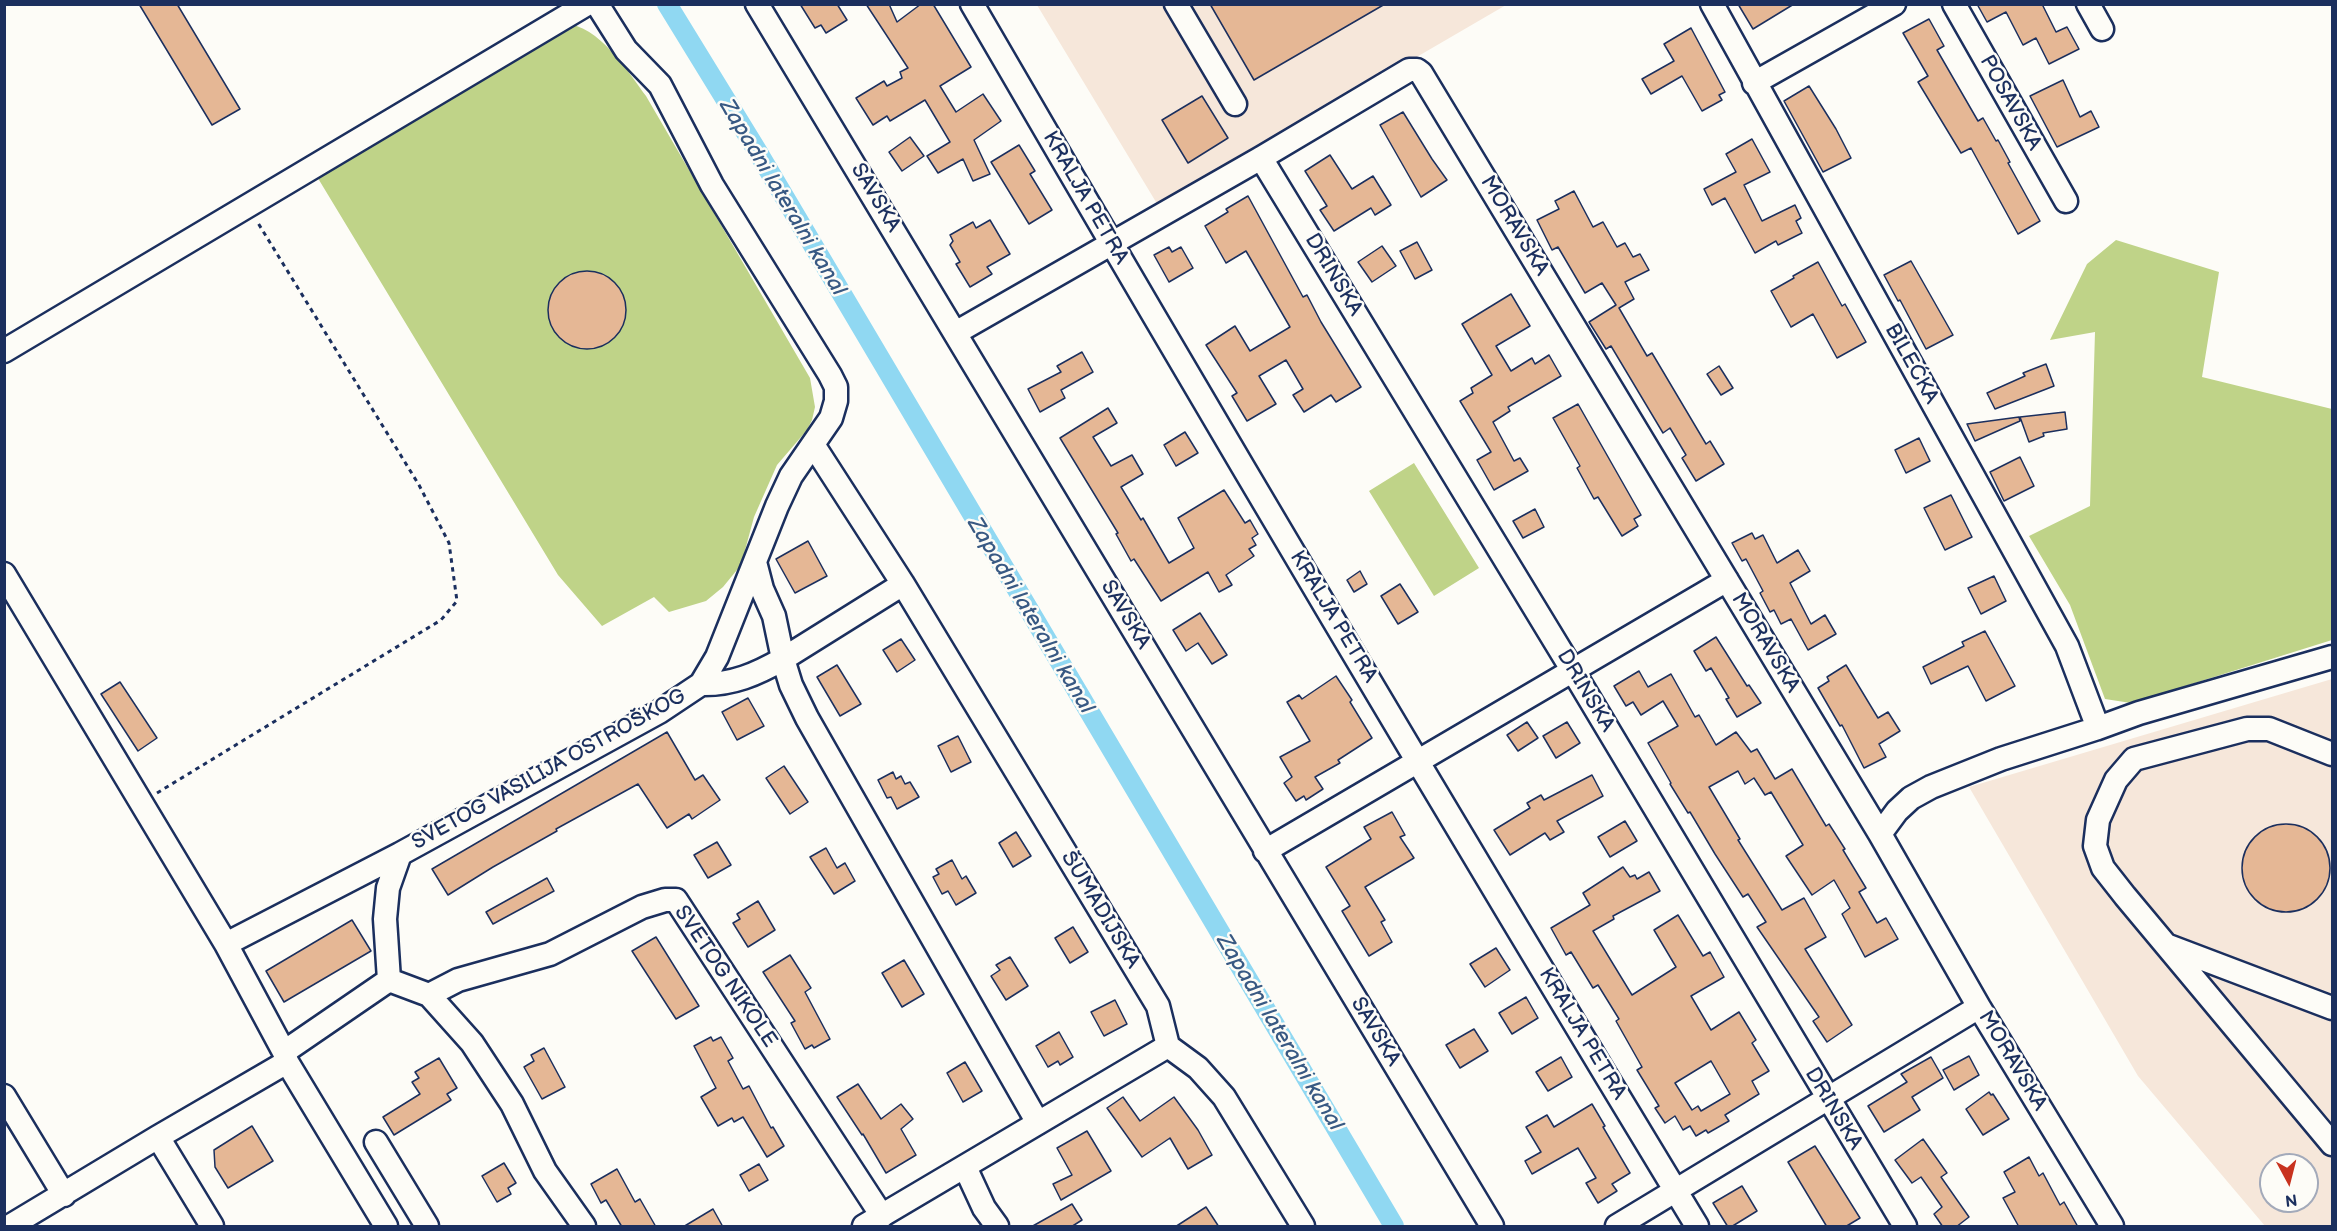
<!DOCTYPE html>
<meta charset="utf-8">
<style>
body{margin:0}
#map{position:relative;width:2337px;height:1231px;overflow:hidden;background:#fdfcf7;font-family:"Balsamiq Sans",sans-serif}
canvas{display:block}
.frame{position:absolute;inset:0;border:6px solid #1b2f5e;pointer-events:none}
.north{position:absolute;left:2259px;top:1153px;width:60px;height:60px;box-sizing:border-box;background:#fdfcf7;border:2px solid #a3aaba;border-radius:50%;rotate:173deg;font-size:16px;font-weight:700;line-height:24px;text-align:center;color:#1b2f5e}
.north::after{content:'';display:block;margin:auto;width:21px;height:27px;background:#c8321e;clip-path:polygon(50% 0,100% 100%,50% 72%,0 100%)}
</style>
<div id="map">
<canvas width="2337" height="1231"></canvas>
<div class="frame"></div>
<div class="north">N</div>
</div>
<script>
const g = document.querySelector('canvas').getContext('2d');
g.lineJoin = 'round';
function paint(path, color) { g.fillStyle = color; g.fill(path, 'evenodd'); }
function stroke(path, color, width, dash) { g.strokeStyle = color; g.lineWidth = width; g.lineCap = dash ? 'butt' : 'round'; g.setLineDash(dash || []); g.stroke(path); }
function write(font, color, halo, rows, align = 'center') {
  g.font = font + ' "Balsamiq Sans",sans-serif'; g.lineWidth = 5; g.setLineDash([]); g.textBaseline = 'middle'; g.strokeStyle = halo; g.fillStyle = color; for (const [text, x, y, turn = 0] of rows) {
    g.save(); g.translate(x, y); g.rotate((+turn || 0) * Math.PI / 180); g.textAlign = isNaN(turn) ? turn : align; if (halo) g.strokeText(text, 0, 0); g.fillText(text, 0, 0); g.restore();
  }
}
paint(new Path2D(`
 M 1037,5 L 1506,5 L 1159,207 Z
 M 2332,679 L 2332,1226 L 2265,1226 L 2138,1076 L 1969,787 ZM 2271,1165 L 2307,1165 L 2307,1201 L 2271,1201 Z`), '#f6e7da');
paint(new Path2D(`
 M 565,24 C 598,24 629,73 646,96 L 810,378 L 815,407 L 812,420 L 807,430 L 777,465 L 754,517 L 741,565 L 723,587 L 706,601 L 669,612 L 654,597 L 602,626 L 558,575 L 316,175 L 356,156 Z
 M 2116,240 L 2219,272 L 2202,377 L 2332,409 L 2332,640 L 2131,703 L 2105,699 L 2070,605 L 2029,536 L 2090,506 L 2095,332 L 2050,340 L 2087,264 Z
 M 1414,463 L 1479,568 L 1434,596 L 1369,491 Z`), '#bfd388');
stroke(new Path2D(`
 M 667,4 L 756,149 L 1394,1226`), '#90d8f2', 20);
const building = new Path2D(`
 M 139,4 L 177,4 L 240,109 L 212,125 Z
 M 800,4 L 837,4 L 847,20 L 826,33 L 821,25 L 815,28 Z
 M 866,4 L 889,4 L 897,22 L 921,4 L 933,4 L 971,67 L 940,86 L 956,112 L 983,94 L 1001,121 L 974,140 L 990,174 L 973,181 L 963,159 L 938,173 L 927,156 L 950,142 L 925,100 L 890,121 L 887,116 L 873,125 L 856,98 L 884,81 L 887,86 L 902,78 L 900,72 L 908,68 Z
 M 1210,4 L 1385,4 L 1254,80 Z
 M 1738,4 L 1794,4 L 1753,29 Z
 M 1977,4 L 2042,4 L 2056,32 L 2067,27 L 2079,49 L 2049,64 L 2036,38 L 2023,45 L 2006,12 L 1987,22 Z
 M 1929,19 L 1944,46 L 1937,50 L 1978,121 L 1983,118 L 1996,141 L 1998,140 L 2010,162 L 2008,163 L 2040,221 L 2018,234 L 1971,148 L 1961,153 L 1918,82 L 1928,76 L 1903,33 Z
 M 1691,28 L 1725,92 L 1719,95 L 1722,100 L 1702,111 L 1682,76 L 1651,94 L 1642,79 L 1674,61 L 1664,44 Z
 M 2063,80 L 2080,117 L 2091,111 L 2099,127 L 2057,147 L 2030,96 Z
 M 1809,86 L 1836,129 L 1851,158 L 1823,172 L 1784,101 Z
 M 1202,96 L 1228,138 L 1188,163 L 1162,120 Z
 M 1403,112 L 1432,159 L 1447,180 L 1421,197 L 1380,125 Z
 M 910,137 L 924,156 L 902,171 L 889,152 Z
 M 1752,139 L 1770,172 L 1744,185 L 1762,221 L 1795,205 L 1801,218 L 1796,221 L 1802,233 L 1778,245 L 1776,241 L 1755,253 L 1725,198 L 1712,205 L 1704,189 L 1736,172 L 1726,154 Z
 M 1019,145 L 1035,171 L 1030,174 L 1052,210 L 1029,224 L 991,162 Z
 M 1330,155 L 1352,189 L 1373,176 L 1391,205 L 1375,215 L 1371,208 L 1334,231 L 1320,210 L 1327,206 L 1305,171 Z
 M 1574,191 L 1593,227 L 1603,222 L 1617,247 L 1625,243 L 1633,257 L 1640,254 L 1649,270 L 1625,282 L 1634,299 L 1619,308 L 1647,356 L 1652,353 L 1706,444 L 1710,441 L 1724,464 L 1696,481 L 1682,458 L 1686,455 L 1670,428 L 1663,433 L 1611,346 L 1606,349 L 1589,322 L 1616,305 L 1602,283 L 1585,293 L 1558,247 L 1552,250 L 1537,220 L 1559,209 L 1555,201 Z
 M 1248,196 L 1303,297 L 1307,295 L 1321,322 L 1361,387 L 1336,402 L 1331,395 L 1304,412 L 1293,395 L 1303,389 L 1286,360 L 1259,376 L 1276,404 L 1247,421 L 1232,396 L 1237,393 L 1206,345 L 1235,326 L 1250,351 L 1290,327 L 1246,251 L 1226,263 L 1205,226 L 1228,212 L 1226,209 Z
 M 990,220 L 1010,254 L 987,267 L 992,274 L 970,287 L 956,264 L 960,262 L 950,245 L 953,241 L 950,235 L 973,222 L 976,228 Z
 M 1417,242 L 1432,270 L 1415,279 L 1400,251 Z
 M 1382,246 L 1396,266 L 1372,282 L 1358,262 Z
 M 1169,247 L 1172,252 L 1181,247 L 1193,268 L 1169,282 L 1154,255 Z
 M 1911,261 L 1953,335 L 1926,349 L 1900,300 L 1898,301 L 1884,275 Z
 M 1818,262 L 1842,306 L 1845,304 L 1866,342 L 1837,358 L 1813,314 L 1791,327 L 1771,291 L 1794,278 L 1793,276 Z
 M548 310a39 39 0 1 1 78 0a39 39 0 1 1-78 0Z
 M 1511,294 L 1530,326 L 1496,346 L 1511,371 L 1532,358 L 1535,364 L 1549,355 L 1561,376 L 1508,407 L 1510,411 L 1493,422 L 1514,461 L 1520,458 L 1528,471 L 1494,490 L 1477,460 L 1491,452 L 1460,401 L 1473,393 L 1471,388 L 1492,375 L 1462,324 Z
 M 1082,352 L 1093,372 L 1061,390 L 1065,398 L 1040,412 L 1028,389 L 1061,372 L 1057,366 Z
 M 2046,364 L 2054,386 L 1995,409 L 1987,393 L 2025,376 L 2023,373 Z
 M 1719,366 L 1733,388 L 1721,395 L 1707,374 Z
 M 1578,404 L 1641,515 L 1634,519 L 1638,526 L 1622,536 L 1598,497 L 1594,499 L 1577,468 L 1580,466 L 1553,418 Z
 M 1108,408 L 1117,423 L 1093,437 L 1111,466 L 1132,455 L 1143,474 L 1121,487 L 1141,520 L 1143,518 L 1169,563 L 1194,548 L 1178,518 L 1224,490 L 1245,523 L 1250,520 L 1258,534 L 1252,538 L 1256,545 L 1249,549 L 1254,556 L 1226,575 L 1232,585 L 1219,592 L 1208,572 L 1161,601 L 1134,559 L 1131,561 L 1116,534 L 1118,533 L 1060,438 Z
 M 2065,412 L 2067,429 L 2043,433 L 2044,436 L 2029,442 L 2020,417 Z
 M 2019,417 L 2020,421 L 1975,441 L 1967,424 Z
 M 1185,432 L 1198,453 L 1176,466 L 1164,445 Z
 M 1919,438 L 1930,461 L 1906,473 L 1895,450 Z
 M 2020,457 L 2034,486 L 2004,501 L 1990,472 Z
 M 1951,495 L 1972,537 L 1945,550 L 1924,508 Z
 M 1535,509 L 1544,527 L 1523,538 L 1513,521 Z
 M 1752,533 L 1755,539 L 1763,535 L 1777,563 L 1798,550 L 1810,571 L 1790,583 L 1811,624 L 1825,615 L 1836,634 L 1808,650 L 1791,619 L 1781,624 L 1774,610 L 1770,612 L 1760,593 L 1763,591 L 1746,559 L 1742,561 L 1732,543 Z
 M 808,541 L 827,576 L 795,593 L 776,559 Z
 M 1360,571 L 1367,584 L 1354,592 L 1347,580 Z
 M 1994,576 L 2006,601 L 1981,614 L 1968,588 Z
 M 1400,584 L 1418,612 L 1398,624 L 1381,596 Z
 M 1200,613 L 1227,655 L 1212,664 L 1198,643 L 1186,651 L 1173,630 Z
 M 1985,631 L 2015,686 L 1986,701 L 1968,666 L 1931,684 L 1923,667 L 1964,646 L 1962,642 Z
 M 1716,637 L 1747,686 L 1749,685 L 1761,703 L 1737,717 L 1726,699 L 1729,698 L 1711,668 L 1706,671 L 1694,651 Z
 M 901,639 L 915,660 L 897,672 L 883,650 Z
 M 837,665 L 861,704 L 840,716 L 817,677 Z
 M 1846,665 L 1878,718 L 1888,712 L 1900,731 L 1879,744 L 1886,757 L 1864,768 L 1842,725 L 1840,726 L 1818,688 L 1829,681 L 1827,677 Z
 M 1639,671 L 1648,687 L 1671,674 L 1695,717 L 1699,715 L 1716,745 L 1736,732 L 1751,752 L 1757,749 L 1775,779 L 1792,769 L 1826,826 L 1829,824 L 1845,849 L 1843,850 L 1866,888 L 1859,892 L 1877,923 L 1886,918 L 1898,939 L 1865,957 L 1842,914 L 1850,908 L 1834,880 L 1812,895 L 1786,856 L 1803,845 L 1771,792 L 1765,795 L 1754,778 L 1745,784 L 1738,771 L 1709,787 L 1740,839 L 1738,840 L 1782,910 L 1804,898 L 1826,937 L 1805,949 L 1852,1025 L 1827,1042 L 1813,1021 L 1819,1017 L 1757,927 L 1766,922 L 1748,894 L 1743,897 L 1715,854 L 1690,812 L 1688,813 L 1670,784 L 1671,783 L 1648,743 L 1678,726 L 1663,701 L 1641,715 L 1633,702 L 1626,706 L 1614,686 Z
 M 1336,676 L 1352,700 L 1350,702 L 1372,738 L 1338,760 L 1340,763 L 1315,777 L 1323,789 L 1306,800 L 1304,796 L 1296,801 L 1284,783 L 1292,777 L 1280,757 L 1310,741 L 1287,702 L 1299,695 L 1302,699 Z
 M 120,682 L 157,738 L 138,751 L 101,694 Z
 M 748,698 L 764,726 L 737,740 L 722,712 Z
 M 1527,722 L 1538,738 L 1518,751 L 1507,735 Z
 M 1567,722 L 1580,743 L 1556,758 L 1543,736 Z
 M 667,732 L 695,780 L 703,775 L 720,800 L 692,819 L 689,814 L 667,828 L 638,784 L 556,829 L 557,831 L 493,867 L 448,895 L 432,869 Z
 M 958,736 L 971,762 L 951,772 L 938,746 Z
 M 784,766 L 808,802 L 790,814 L 766,778 Z
 M 893,772 L 896,779 L 901,776 L 905,784 L 910,782 L 919,797 L 897,809 L 891,797 L 887,798 L 878,780 Z
 M 1592,775 L 1603,796 L 1557,821 L 1564,832 L 1550,840 L 1545,833 L 1510,855 L 1494,830 L 1530,808 L 1527,803 L 1541,795 L 1544,800 Z
 M 1392,812 L 1405,835 L 1400,837 L 1414,858 L 1365,887 L 1385,920 L 1381,922 L 1392,942 L 1369,956 L 1342,911 L 1350,906 L 1326,867 L 1371,839 L 1364,827 Z
 M 1625,821 L 1637,841 L 1610,857 L 1598,837 Z
 M2242 868a44 44 0 1 1 88 0a44 44 0 1 1-88 0Z
 M 1016,832 L 1031,856 L 1013,867 L 999,843 Z
 M 717,842 L 731,865 L 708,878 L 694,855 Z
 M 826,848 L 837,868 L 845,863 L 855,881 L 834,894 L 810,857 Z
 M 952,860 L 962,879 L 966,876 L 976,893 L 956,905 L 948,891 L 942,894 L 933,877 L 939,874 L 936,869 Z
 M 1623,867 L 1630,877 L 1635,875 L 1637,879 L 1649,872 L 1660,891 L 1613,916 L 1614,919 L 1593,931 L 1632,995 L 1676,967 L 1654,930 L 1678,915 L 1703,956 L 1710,952 L 1724,977 L 1691,996 L 1711,1030 L 1739,1012 L 1756,1040 L 1752,1043 L 1769,1071 L 1752,1081 L 1759,1094 L 1725,1115 L 1729,1121 L 1708,1133 L 1706,1130 L 1696,1136 L 1690,1126 L 1683,1130 L 1675,1116 L 1665,1123 L 1655,1108 L 1659,1106 L 1637,1070 L 1642,1067 L 1616,1021 L 1619,1019 L 1598,985 L 1593,988 L 1571,952 L 1566,955 L 1551,928 L 1590,905 L 1583,893 ZM 1711,1061 L 1730,1094 L 1701,1111 L 1698,1106 L 1692,1110 L 1675,1083 Z
 M 547,878 L 554,891 L 493,924 L 486,912 Z
 M 758,901 L 775,930 L 748,947 L 733,923 L 740,919 L 737,914 Z
 M 352,920 L 371,951 L 284,1002 L 266,971 Z
 M 1073,927 L 1088,952 L 1070,963 L 1055,938 Z
 M 656,937 L 699,1006 L 676,1019 L 632,951 Z
 M 1496,948 L 1510,970 L 1485,987 L 1470,964 Z
 M 790,955 L 811,988 L 805,992 L 830,1039 L 814,1048 L 812,1045 L 805,1049 L 791,1023 L 795,1021 L 763,972 Z
 M 1010,957 L 1028,986 L 1006,1000 L 991,976 L 1000,970 L 996,965 Z
 M 904,960 L 924,994 L 902,1007 L 882,973 Z
 M 1526,997 L 1538,1018 L 1512,1034 L 1499,1013 Z
 M 1115,1000 L 1127,1024 L 1104,1036 L 1091,1012 Z
 M 1474,1029 L 1488,1051 L 1460,1068 L 1446,1045 Z
 M 1059,1032 L 1073,1057 L 1060,1065 L 1058,1061 L 1048,1067 L 1036,1046 Z
 M 711,1037 L 713,1041 L 721,1037 L 733,1058 L 728,1061 L 743,1089 L 749,1086 L 771,1128 L 773,1127 L 784,1146 L 767,1157 L 743,1117 L 734,1122 L 732,1118 L 718,1126 L 701,1097 L 716,1088 L 694,1046 Z
 M 544,1048 L 565,1087 L 542,1099 L 524,1067 L 534,1061 L 531,1055 Z
 M 1969,1056 L 1979,1075 L 1954,1090 L 1943,1070 Z
 M 1561,1057 L 1572,1077 L 1548,1091 L 1536,1072 Z
 M 1931,1057 L 1943,1078 L 1912,1097 L 1920,1110 L 1884,1132 L 1868,1106 L 1907,1082 L 1901,1074 Z
 M 439,1058 L 457,1088 L 447,1094 L 451,1100 L 394,1135 L 383,1117 L 420,1094 L 412,1082 L 419,1078 L 415,1072 Z
 M 965,1062 L 982,1091 L 963,1102 L 947,1073 Z
 M 858,1084 L 881,1119 L 901,1104 L 913,1119 L 901,1129 L 916,1155 L 886,1173 L 863,1134 L 862,1135 L 837,1097 Z
 M 1989,1092 L 1991,1095 L 1993,1094 L 2009,1119 L 1983,1135 L 1966,1109 Z
 M 1123,1097 L 1140,1121 L 1174,1097 L 1198,1130 L 1212,1155 L 1188,1169 L 1170,1138 L 1142,1157 L 1107,1108 Z
 M 1592,1104 L 1605,1126 L 1603,1127 L 1630,1173 L 1612,1184 L 1617,1191 L 1598,1203 L 1586,1183 L 1596,1178 L 1578,1148 L 1532,1174 L 1525,1161 L 1541,1152 L 1526,1127 L 1547,1115 L 1554,1127 Z
 M 252,1126 L 273,1161 L 228,1188 L 215,1167 L 214,1150 Z
 M 1087,1131 L 1111,1171 L 1061,1200 L 1053,1184 L 1072,1175 L 1057,1148 Z
 M 1923,1139 L 1947,1173 L 1941,1177 L 1969,1217 L 1956,1227 L 1943,1227 L 1934,1214 L 1942,1207 L 1921,1177 L 1912,1183 L 1895,1160 Z
 M 1815,1146 L 1860,1218 L 1845,1227 L 1827,1227 L 1788,1162 Z
 M 2029,1157 L 2039,1176 L 2043,1173 L 2060,1205 L 2064,1202 L 2078,1227 L 2019,1227 L 2003,1198 L 2015,1192 L 2004,1172 Z
 M 504,1163 L 516,1183 L 508,1188 L 511,1194 L 497,1202 L 482,1176 Z
 M 759,1164 L 768,1180 L 749,1191 L 740,1175 Z
 M 617,1169 L 635,1202 L 640,1199 L 656,1227 L 622,1227 L 606,1200 L 601,1203 L 591,1184 Z
 M 1742,1186 L 1757,1211 L 1731,1227 L 1728,1227 L 1713,1203 Z
 M 1072,1204 L 1082,1220 L 1071,1227 L 1031,1227 Z
 M 1206,1207 L 1219,1227 L 1175,1227 Z
 M 713,1209 L 723,1227 L 683,1227 Z`);
paint(building, '#e5b795');
stroke(building, '#1b2f5e', 1.5);
const minor = new Path2D(`
 M 757,4 C 1005,410 1246,820 1492,1226
 M 972,4 C 1210,414 1452,822 1697,1226
 M 1176,4 L 1235,104
 M 1712,4 L 2067,646 L 2098,728
 M 1954,4 L 2066,201
 M 2088,4 L 2102,29
 M 1754,83 L 1894,4
 M 1261,158 L 1573,671 L 1905,1226
 M 957,332 L 1261,158 L 1409,70 L 1417,70 L 1421,73 L 1880,834 L 1979,1007 L 2112,1226
 M 4,351 L 587,4
 M 814,446 L 903,584 L 1158,1006 L 1168,1046 L 1198,1068 L 1224,1097 L 1303,1226
 M 4,574 L 226,944 L 284,1052 L 287,1062 L 386,1226
 M 903,584 L 783,659 L 791,685 L 807,718 L 1038,1123
 M 701,684 C 732,685 757,674 783,659 L 774,616 L 762,589 L 755,562
 M 2332,754 L 2269,729 L 2247,729 L 2134,759 L 2116,780 L 2098,820 L 2095,846 L 2103,868 L 2125,896 L 2332,1144
 M 1880,834 L 1897,811 L 1911,798 L 1931,787 L 2001,759 L 2098,728 L 2139,713 L 2332,657
 M 1265,851 L 1727,580
 M 226,944 L 400,854
 M 2166,945 L 2332,1008
 M 389,980 L 429,995 L 472,1043 L 512,1104 L 545,1171 L 584,1226
 M 429,995 L 458,980 L 550,954 L 642,907 L 665,900 L 676,900 L 882,1216
 M 284,1052 L 389,980 L 385,919 L 388,888 L 400,854 L 659,712 L 701,684 L 717,657 L 777,506 L 791,476 L 831,418 L 836,401 L 836,387 L 830,375 L 712,185 L 660,85 L 626,50 L 597,4
 M 4,1096 L 64,1195
 M 158,1137 L 212,1226
 M 376,1142 L 427,1226
 M 965,1167 L 984,1208 L 997,1226
 M 10,1226 L 158,1137 L 287,1062
 M 864,1226 L 1168,1046
 M 1617,1226 L 1979,1007`);
stroke(minor, '#1b2f5e', 27);
stroke(new Path2D(`
 M 157,793 L 441,620 L 457,601 L 449,543 L 419,485 L 258,223`), '#1b2f5e', 3, [4.5, 4.5]);
stroke(minor, '#fdfcf7', 22);
write('21px', '#1b2f5e', '#fdfcf7', [
 ["POSAVSKA",2010,103,61],
 ["SAVSKA",875,198,59],
 ["KRALJA PETRA",1085,198,60],
 ["MORAVSKA",1514,226,59],
 ["DRINSKA",1333,275,59],
 ["BILEĆKA",1911,364,61],
 ["SAVSKA",1125,615,59],
 ["KRALJA PETRA",1333,617,59],
 ["MORAVSKA",1765,643,59],
 ["DRINSKA",1585,691,59],
 ["SVETOG VASILIJA OSTROŠKOG",549,770,-29],
 ["ŠUMADIJSKA",1100,910,59],
 ["SVETOG NIKOLE",725,977,56],
 ["SAVSKA",1375,1032,59],
 ["KRALJA PETRA",1582,1034,59],
 ["MORAVSKA",2012,1061,59],
 ["DRINSKA",1833,1109,59]
]);
write('italic 22px', '#385983', '#fdfcf7', [
 ["Zapadni lateralni kanal",782,198,59],
 ["Zapadni lateralni kanal",1030,616,59],
 ["Zapadni lateralni kanal",1279,1033,59]
]);
</script>
